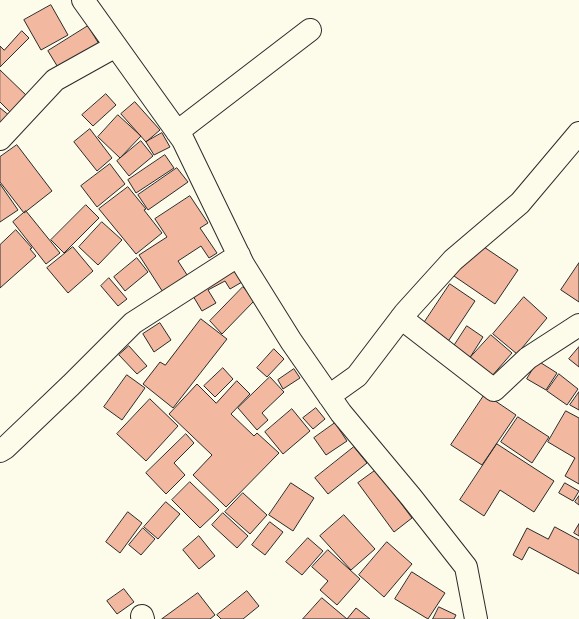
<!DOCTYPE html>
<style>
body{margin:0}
canvas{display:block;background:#fdfbea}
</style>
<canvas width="579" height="619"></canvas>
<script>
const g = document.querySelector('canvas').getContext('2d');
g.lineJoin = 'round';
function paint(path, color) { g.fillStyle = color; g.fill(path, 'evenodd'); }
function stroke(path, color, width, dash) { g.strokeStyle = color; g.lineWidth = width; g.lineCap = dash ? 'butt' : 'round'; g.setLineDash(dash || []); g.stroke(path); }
const building = new Path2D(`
 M 51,5 L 68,35 L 41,50 L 24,20 Z
 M 88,26 L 99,44 L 59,69 L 48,51 Z
 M 22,31 L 29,38 L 0,67 L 0,46 L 4,50 Z
 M 0,70 L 28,97 L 12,114 L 0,102 Z
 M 106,94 L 116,105 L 93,126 L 82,115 Z
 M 135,102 L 160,130 L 146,142 L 121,114 Z
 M 0,108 L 10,116 L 0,127 Z
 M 118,115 L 141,136 L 120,158 L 98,137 Z
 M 90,129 L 112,158 L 97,171 L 74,142 Z
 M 162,133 L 170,147 L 154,155 L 146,142 Z
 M 141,141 L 153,156 L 129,176 L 117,161 Z
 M 17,145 L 52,191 L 24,213 L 0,182 L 0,157 Z
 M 165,155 L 174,168 L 136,193 L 128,180 Z
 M 110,164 L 125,184 L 97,207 L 81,186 Z
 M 177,168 L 188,182 L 148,210 L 138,195 Z
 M 0,184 L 18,210 L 0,222 Z
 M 128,187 L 146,209 L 144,210 L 162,233 L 136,254 L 99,209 Z
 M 190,196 L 208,223 L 200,228 L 217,253 L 209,258 L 201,246 L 178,261 L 193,284 L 168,300 L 139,255 L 167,237 L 155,219 Z
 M 86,205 L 99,218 L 64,253 L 51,240 Z
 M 26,211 L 60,253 L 46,264 L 13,222 Z
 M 102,222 L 122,240 L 98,265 L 79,247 Z
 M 16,230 L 32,248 L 30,249 L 36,256 L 0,288 L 0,245 Z
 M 481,245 L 518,270 L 495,304 L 454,276 L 470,253 Z
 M 73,247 L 93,271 L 68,293 L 47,268 Z
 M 137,258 L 148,272 L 125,291 L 114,277 Z
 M 579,263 L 579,302 L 561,290 Z
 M 235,271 L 242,282 L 230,289 L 225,281 L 208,290 L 216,303 L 202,311 L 193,296 Z
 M 109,278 L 127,299 L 118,306 L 101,286 Z
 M 450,284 L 475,301 L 447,343 L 422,326 Z
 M 243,287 L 255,300 L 222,334 L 210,321 Z
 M 524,297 L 547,318 L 517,354 L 493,334 Z
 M 201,319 L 227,339 L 173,408 L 143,384 L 160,362 L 165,365 Z
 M 160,323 L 171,340 L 154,352 L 143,334 Z
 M 467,326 L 483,337 L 469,359 L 452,349 Z
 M 491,335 L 512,353 L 491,377 L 470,358 Z
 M 129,346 L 147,366 L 137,374 L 119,355 Z
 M 579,347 L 579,367 L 569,359 Z
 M 274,349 L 284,359 L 267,377 L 257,368 Z
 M 538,361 L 557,373 L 546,390 L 527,379 Z
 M 223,368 L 233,379 L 215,397 L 204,386 Z
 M 294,369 L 300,378 L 283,389 L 278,380 Z
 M 559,374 L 578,389 L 567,405 L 547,391 Z
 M 127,375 L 145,388 L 122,420 L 104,407 Z
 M 270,377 L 284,392 L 262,413 L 268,420 L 257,430 L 238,408 Z
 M 237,381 L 250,394 L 231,414 L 254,436 L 257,433 L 279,453 L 226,507 L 193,475 L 212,455 L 169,414 L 197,384 L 216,403 Z
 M 579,392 L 579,410 L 570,405 Z
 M 485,394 L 516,415 L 482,465 L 451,445 Z
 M 150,399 L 178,426 L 146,461 L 117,434 Z
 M 316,408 L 325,419 L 313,429 L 303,418 Z
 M 292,409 L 310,431 L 283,454 L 265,432 Z
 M 566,411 L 579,418 L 579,484 L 565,476 L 575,458 L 548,442 Z
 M 518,417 L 549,437 L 532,463 L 501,442 Z
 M 335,423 L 347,441 L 326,455 L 314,438 Z
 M 186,434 L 194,443 L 174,463 L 185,475 L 166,494 L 146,473 Z
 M 497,444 L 554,481 L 534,512 L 500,490 L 484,516 L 460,500 Z
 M 354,447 L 367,463 L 328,494 L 315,478 Z
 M 376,470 L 412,518 L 394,532 L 358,483 Z
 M 190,482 L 219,510 L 200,528 L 172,500 Z
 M 291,483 L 314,498 L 293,531 L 269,515 Z
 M 565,483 L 579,491 L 573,501 L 559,493 Z
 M 243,493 L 267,515 L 250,534 L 225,512 Z
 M 579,496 L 579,505 L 575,502 Z
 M 166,502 L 180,514 L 158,539 L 144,527 Z
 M 128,512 L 142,523 L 120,553 L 106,542 Z
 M 223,513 L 248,536 L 237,548 L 212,525 Z
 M 344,515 L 375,549 L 351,570 L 320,536 Z
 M 270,522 L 283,532 L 265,555 L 252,545 Z
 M 579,524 L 579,536 L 574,533 Z
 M 555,527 L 579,540 L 579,574 L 529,547 L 522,560 L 513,555 L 527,528 L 548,539 Z
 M 143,528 L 155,539 L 141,555 L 129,545 Z
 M 199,536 L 215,556 L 199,569 L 183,550 Z
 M 308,538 L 323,551 L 302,575 L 286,562 Z
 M 387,542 L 412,564 L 384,597 L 359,575 Z
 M 328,550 L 360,579 L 337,605 L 320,590 L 328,581 L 312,567 Z
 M 412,572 L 445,593 L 428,619 L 395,599 Z
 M 124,589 L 134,602 L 117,614 L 107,601 Z
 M 247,591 L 259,606 L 243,619 L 221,619 L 217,615 Z
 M 198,593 L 215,615 L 210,619 L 162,619 Z
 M 322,598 L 347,619 L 356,608 L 370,619 L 303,619 Z
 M 439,607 L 456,615 L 454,619 L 433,619 Z`);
paint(building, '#f2b8a0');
stroke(building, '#2b2b2b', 1);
const minor = new Path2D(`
 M 83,0 L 183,140 L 243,264 L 291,341 L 341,413 L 411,497 L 466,567 L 476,619
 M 177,132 L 310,30
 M 0,139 L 55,80 L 116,46
 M 401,318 L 494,390 L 528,358 L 579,325
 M 329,396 L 357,376 L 405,313 L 453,260 L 520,203 L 579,133
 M 0,451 L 5,448 L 71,385 L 133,323 L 239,255
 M 142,616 L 143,619`);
stroke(minor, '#2b2b2b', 24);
stroke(minor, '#fdfbea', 22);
</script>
